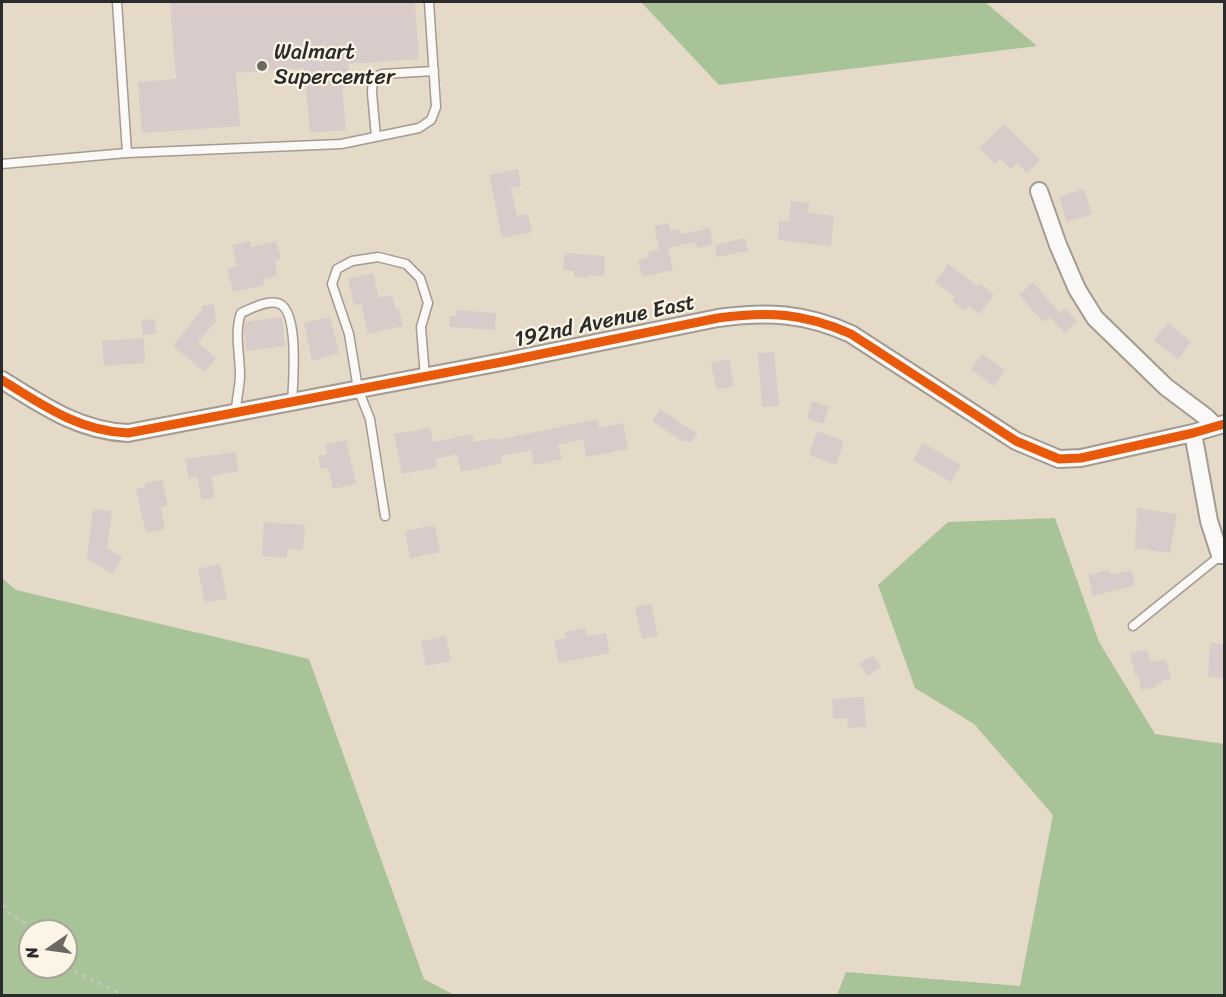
<!DOCTYPE html>
<style>
body{margin:0}
#map{position:relative;width:1226px;height:997px;overflow:hidden;background:#e5dac8;font-family:Sriracha,sans-serif}
canvas{display:block}
.frame{position:absolute;inset:0;border:3px solid #2b2b2b;pointer-events:none}
.north{position:absolute;left:18px;top:919px;width:60px;height:60px;box-sizing:border-box;background:#fcf5e5;border:2px solid #a8a49b;border-radius:50%;rotate:257deg;font-size:16px;font-weight:700;line-height:24px;text-align:center;color:#2b2b2b}
.north::after{content:'';display:block;margin:auto;width:21px;height:27px;background:#6c6862;clip-path:polygon(50% 0,100% 100%,50% 72%,0 100%)}
</style>
<div id="map">
<canvas width="1226" height="997"></canvas>
<div class="frame"></div>
<div class="north">N</div>
</div>
<script>
const g = document.querySelector('canvas').getContext('2d');
g.lineJoin = 'round';
function paint(path, color) { g.fillStyle = color; g.fill(path, 'evenodd'); }
function stroke(path, color, width, dash) { g.strokeStyle = color; g.lineWidth = width; g.lineCap = dash ? 'butt' : 'round'; g.setLineDash(dash || []); g.stroke(path); }
function write(font, color, halo, rows, align = 'center') {
  g.font = font + ' Sriracha,sans-serif'; g.lineWidth = 4.5; g.setLineDash([]); g.textBaseline = 'middle'; g.strokeStyle = halo; g.fillStyle = color; for (const [text, x, y, turn = 0] of rows) {
    g.save(); g.translate(x, y); g.rotate((+turn || 0) * Math.PI / 180); g.textAlign = isNaN(turn) ? turn : align; if (halo) g.strokeText(text, 0, 0); g.fillText(text, 0, 0); g.restore();
  }
}
paint(new Path2D(`
 M 641,2 L 985,2 L 1037,46 L 719,85 Z
 M 1055,518 L 1099,642 L 1155,734 L 1224,744 L 1224,995 L 837,995 L 846,972 L 1020,986 L 1053,815 L 974,724 L 915,688 L 878,585 L 948,522 Z
 M 2,578 L 16,590 L 309,659 L 424,979 L 454,995 L 2,995 ZM 30,931 L 66,931 L 66,967 L 30,967 Z`), '#a8c397');
paint(new Path2D(`
 M 170,2 L 415,2 L 419,59 L 348,64 L 350,87 L 342,87 L 346,130 L 310,133 L 304,68 L 236,73 L 240,126 L 142,133 L 138,82 L 176,79 Z
 M 1004,124 L 1040,160 L 1027,173 L 1017,163 L 1011,169 L 1000,158 L 995,164 L 979,148 Z
 M 518,169 L 521,186 L 511,188 L 517,216 L 528,214 L 532,232 L 502,238 L 489,175 Z
 M 1084,189 L 1092,214 L 1067,222 L 1059,197 Z
 M 791,201 L 809,203 L 808,213 L 834,216 L 831,246 L 778,240 L 779,221 L 789,222 Z
 M 669,223 L 670,231 L 680,229 L 681,234 L 710,228 L 713,245 L 697,248 L 696,242 L 668,248 L 673,270 L 642,277 L 638,260 L 649,257 L 648,252 L 659,249 L 654,226 Z
 M 745,238 L 748,251 L 717,257 L 715,245 Z
 M 250,241 L 251,247 L 276,241 L 281,259 L 275,260 L 277,276 L 263,279 L 264,285 L 233,292 L 227,268 L 237,266 L 232,245 Z
 M 565,253 L 605,256 L 604,276 L 588,275 L 588,278 L 574,277 L 574,271 L 563,270 Z
 M 948,264 L 978,286 L 980,283 L 994,295 L 979,314 L 969,306 L 965,311 L 952,301 L 955,297 L 935,282 Z
 M 373,273 L 379,298 L 392,295 L 396,310 L 399,309 L 403,326 L 368,334 L 361,304 L 354,305 L 348,279 Z
 M 1033,282 L 1060,313 L 1065,308 L 1077,321 L 1065,333 L 1049,317 L 1043,322 L 1019,295 Z
 M 214,304 L 216,321 L 198,342 L 216,358 L 204,372 L 173,346 L 202,310 L 202,306 Z
 M 456,310 L 496,313 L 495,330 L 449,327 L 450,316 L 456,316 Z
 M 282,317 L 285,346 L 247,351 L 244,332 L 245,322 Z
 M 330,317 L 339,353 L 312,361 L 304,323 Z
 M 155,319 L 156,333 L 143,335 L 141,320 Z
 M 1168,323 L 1191,342 L 1178,359 L 1154,340 Z
 M 144,338 L 145,363 L 104,366 L 102,341 Z
 M 774,352 L 779,406 L 762,407 L 758,353 Z
 M 982,354 L 1005,370 L 994,386 L 971,369 Z
 M 729,359 L 734,386 L 717,390 L 711,363 Z
 M 812,401 L 829,406 L 823,424 L 807,419 Z
 M 660,409 L 697,434 L 690,443 L 685,440 L 683,442 L 652,421 Z
 M 598,419 L 599,428 L 623,423 L 628,449 L 586,457 L 583,439 L 558,445 L 562,459 L 534,465 L 531,450 L 501,456 L 502,463 L 461,472 L 457,454 L 436,459 L 437,467 L 402,474 L 394,434 L 430,428 L 433,442 L 472,434 L 474,442 L 497,438 L 497,440 Z
 M 817,431 L 844,441 L 836,465 L 809,455 Z
 M 346,440 L 356,484 L 333,489 L 328,467 L 321,469 L 318,456 L 327,454 L 325,444 Z
 M 923,443 L 961,465 L 951,482 L 913,460 Z
 M 235,452 L 239,471 L 211,476 L 215,497 L 202,500 L 197,477 L 189,479 L 185,459 Z
 M 162,480 L 168,505 L 161,507 L 165,529 L 146,533 L 136,489 L 146,487 L 145,483 Z
 M 1137,508 L 1177,514 L 1170,553 L 1135,548 Z
 M 93,509 L 112,511 L 107,548 L 122,557 L 113,574 L 87,559 Z
 M 264,522 L 305,525 L 303,550 L 287,549 L 287,558 L 262,556 Z
 M 435,525 L 440,552 L 410,558 L 405,531 Z
 M 220,564 L 227,598 L 205,603 L 198,569 Z
 M 1109,570 L 1111,575 L 1131,570 L 1135,585 L 1093,596 L 1088,575 Z
 M 651,604 L 658,636 L 642,639 L 635,607 Z
 M 586,628 L 587,636 L 606,633 L 610,653 L 559,663 L 554,640 L 566,638 L 565,632 Z
 M 446,636 L 451,661 L 426,666 L 421,641 Z
 M 1210,643 L 1224,644 L 1224,678 L 1208,677 Z
 M 1147,650 L 1150,662 L 1166,659 L 1171,679 L 1161,681 L 1162,683 L 1155,685 L 1156,687 L 1141,690 L 1138,675 L 1135,675 L 1130,653 Z
 M 873,655 L 881,667 L 868,676 L 859,664 Z
 M 864,697 L 866,727 L 848,728 L 847,718 L 833,719 L 832,699 Z`), '#d9cbc9');
const service = new Path2D(`
 M 376,137 L 372,93 L 373,78 L 382,74 L 434,71
 M 127,153 L 341,144 L 419,128 L 431,120 L 436,107 L 429,2
 M 2,164 L 127,153 L 117,2
 M 236,412 C 236,399 240,387 240,375 C 240,354 234,333 241,313 C 251,309 266,300 277,303 C 300,307 293,383 292,402
 M 385,516 L 370,419 L 358,389 L 349,334 L 332,284 L 337,269 L 352,261 L 378,257 L 406,264 L 420,278 L 428,303 L 421,327 L 425,377
 M 1133,626 L 1221,555`);
const minor = new Path2D(`
 M 1039,191 L 1058,245 L 1077,289 L 1095,318 L 1166,387 L 1206,417 L 1215,426
 M 2,380 C 42,405 79,431 128,433 L 507,361 L 718,318 C 767,311 805,313 851,334 L 1016,441 L 1059,459 L 1081,458 L 1193,433 L 1224,424
 M 1193,433 L 1209,521 L 1220,555 L 1224,555`);
stroke(service, '#a19b91', 11);
stroke(minor, '#a19b91', 20);
stroke(new Path2D(`
 M 2,904 L 11,915 L 32,926 L 37,931
 M 66,966 C 85,978 105,985 125,996`), '#c9c6c2', 2, [4.5, 4.5]);
stroke(service, '#fbf9f7', 8);
stroke(minor, '#fbf9f7', 16);
stroke(new Path2D(`
 M 2,380 C 42,405 79,431 128,433 L 507,361 L 718,318 C 767,311 805,313 851,334 L 1016,441 L 1059,459 L 1081,458 L 1193,433 L 1224,424`), '#e8590c', 9);
for (const [x, y, r, color] of [
 [262,66,6,"#6c6862"]
]) { const dot = new Path2D(); dot.arc(x, y, r, 0, 2 * Math.PI); g.fillStyle = color; g.fill(dot); stroke(dot, '#fcf5e5', 2); }
write('22px', '#2b2b2b', '#fcf5e5', [
 ["Walmart",274,53],
 ["Supercenter",274,78]
], 'left');
write('22px', '#2b2b2b', '#fcf5e5', [
 ["192nd Avenue East",605,322,-12]
]);
</script>
